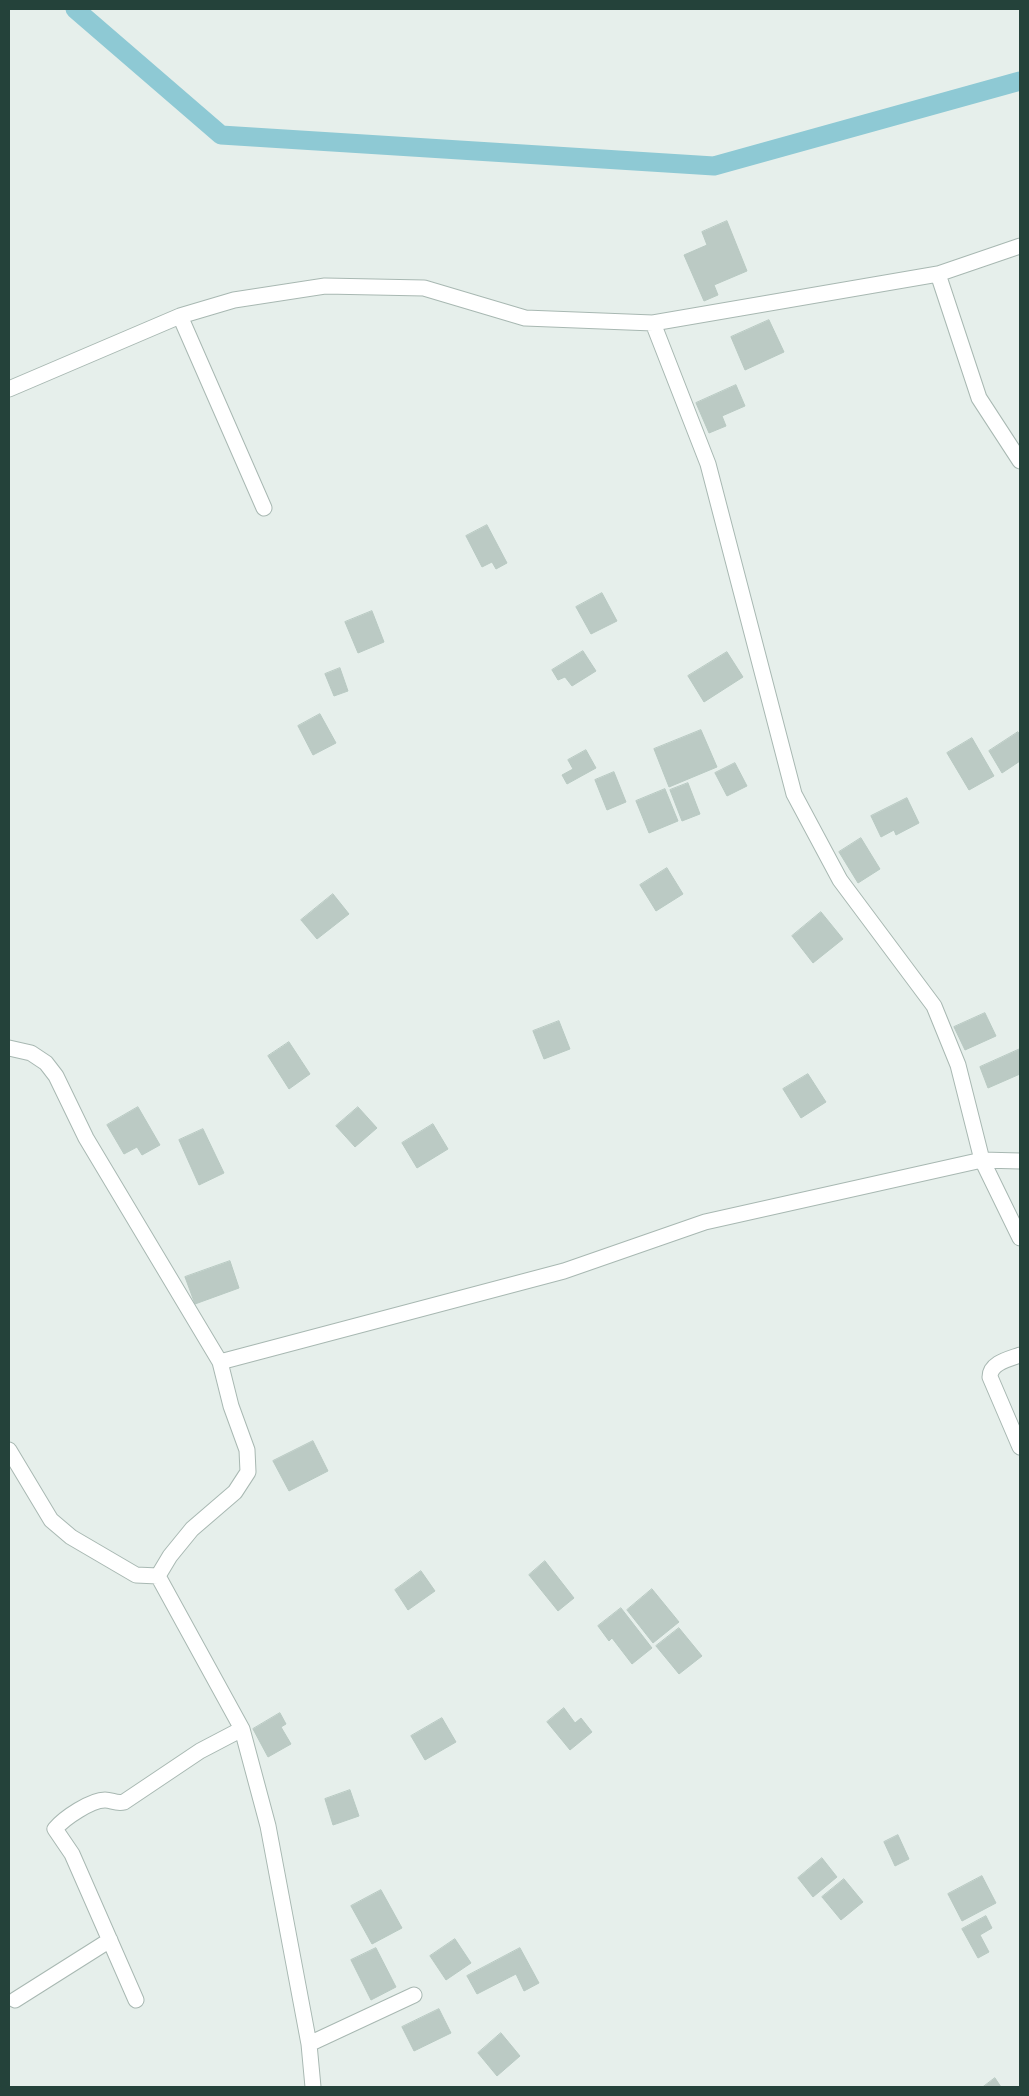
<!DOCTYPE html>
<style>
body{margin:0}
#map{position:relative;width:1029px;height:2096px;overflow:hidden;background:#e6efeb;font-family:Barlow,sans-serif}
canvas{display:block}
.frame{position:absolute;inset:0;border:10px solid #24423a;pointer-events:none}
</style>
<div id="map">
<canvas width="1029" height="2096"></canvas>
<div class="frame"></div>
</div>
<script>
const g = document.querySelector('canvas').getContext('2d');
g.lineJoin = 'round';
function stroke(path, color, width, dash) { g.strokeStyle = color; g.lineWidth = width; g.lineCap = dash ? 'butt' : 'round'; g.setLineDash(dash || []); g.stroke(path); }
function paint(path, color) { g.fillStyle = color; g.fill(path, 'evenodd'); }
stroke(new Path2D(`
 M 75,9 L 221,135 L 714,166 L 1020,81`), '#8ec9d4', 19);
const building = new Path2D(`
 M 727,221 L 747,271 L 714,285 L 718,295 L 704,301 L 684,255 L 707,245 L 702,232 Z
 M 769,320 L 784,352 L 745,370 L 731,337 Z
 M 736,385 L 745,406 L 722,416 L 726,426 L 709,433 L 696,403 Z
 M 487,525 L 507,563 L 496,569 L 492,562 L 482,567 L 466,536 Z
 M 602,593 L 617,621 L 591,634 L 576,607 Z
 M 372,611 L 384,642 L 358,653 L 345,622 Z
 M 583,651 L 596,671 L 572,686 L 565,677 L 558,680 L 552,670 Z
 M 727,652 L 743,677 L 704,702 L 688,676 Z
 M 340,668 L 348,691 L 334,696 L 325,674 Z
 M 320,714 L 336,743 L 313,755 L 298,726 Z
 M 701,730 L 717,767 L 669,787 L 654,749 Z
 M 1018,732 L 1020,735 L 1020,761 L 1002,773 L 989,751 Z
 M 972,738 L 994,776 L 969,790 L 947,753 Z
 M 586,750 L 596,768 L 567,784 L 562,775 L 573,769 L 568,760 Z
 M 735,763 L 747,786 L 727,796 L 715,773 Z
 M 614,772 L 626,802 L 607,810 L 595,780 Z
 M 688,783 L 700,814 L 682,821 L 670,790 Z
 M 665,789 L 678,821 L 649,833 L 636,801 Z
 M 907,798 L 919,823 L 896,835 L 894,830 L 881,837 L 871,816 Z
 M 861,838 L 880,869 L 858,883 L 839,852 Z
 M 667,868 L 683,894 L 656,911 L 640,885 Z
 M 333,894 L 349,914 L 317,939 L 301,920 Z
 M 821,912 L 843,939 L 813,963 L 792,936 Z
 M 985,1013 L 996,1036 L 965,1050 L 954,1027 Z
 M 559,1021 L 570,1049 L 544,1059 L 533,1031 Z
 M 289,1042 L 310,1074 L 289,1089 L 268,1056 Z
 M 1020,1049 L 1020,1074 L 988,1088 L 980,1067 Z
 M 808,1074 L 826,1102 L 801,1118 L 783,1089 Z
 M 138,1107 L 160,1145 L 142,1155 L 137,1147 L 124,1154 L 107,1125 Z
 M 358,1107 L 377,1128 L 355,1147 L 336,1126 Z
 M 433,1124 L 448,1149 L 417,1168 L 402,1143 Z
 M 203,1129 L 224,1173 L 199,1185 L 179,1140 Z
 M 230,1261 L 239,1288 L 195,1304 L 185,1277 Z
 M 313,1441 L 328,1471 L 289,1491 L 273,1461 Z
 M 545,1561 L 574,1598 L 558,1611 L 529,1575 Z
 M 421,1571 L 435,1591 L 408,1610 L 395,1590 Z
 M 652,1589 L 679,1622 L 653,1643 L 627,1610 Z
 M 621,1608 L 652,1648 L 632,1664 L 612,1638 L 609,1641 L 598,1626 Z
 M 679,1628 L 702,1656 L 679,1674 L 656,1646 Z
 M 564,1708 L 575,1723 L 581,1718 L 592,1732 L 570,1750 L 547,1722 Z
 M 280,1713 L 286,1724 L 281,1727 L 291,1744 L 268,1757 L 253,1729 Z
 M 442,1718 L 456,1742 L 425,1760 L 411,1736 Z
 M 350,1790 L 359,1816 L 333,1825 L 325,1799 Z
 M 898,1835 L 909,1859 L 895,1866 L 884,1842 Z
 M 822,1858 L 837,1877 L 813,1897 L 798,1878 Z
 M 982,1876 L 996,1903 L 962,1921 L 948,1894 Z
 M 844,1879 L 863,1902 L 841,1920 L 822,1897 Z
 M 381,1890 L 402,1928 L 372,1944 L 351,1906 Z
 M 986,1916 L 992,1928 L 980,1935 L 989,1952 L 978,1958 L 962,1929 Z
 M 455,1939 L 471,1963 L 446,1980 L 430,1956 Z
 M 376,1948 L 396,1987 L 371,2000 L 351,1960 Z
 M 520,1948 L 539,1983 L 524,1991 L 516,1974 L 477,1994 L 467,1976 Z
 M 439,2009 L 451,2033 L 414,2051 L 402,2027 Z
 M 501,2033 L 520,2056 L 497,2076 L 478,2053 Z
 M 995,2078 L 1001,2087 L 983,2087 Z`);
paint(building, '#bbcac4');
stroke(building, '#b8c9c2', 1);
const street = new Path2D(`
 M 938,274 L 1020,246
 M 180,316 L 264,508
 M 653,323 L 708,464 L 794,794 L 840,880 L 934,1006 L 958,1065 L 982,1160 L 1020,1161
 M 9,389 L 180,316 L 234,300 L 325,286 L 424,288 L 525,318 L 653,323 L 938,274 L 979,398 L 1020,461
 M 9,1048 L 31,1053 L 46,1063 L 56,1076 L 86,1138 L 220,1362 L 231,1406 L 247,1450 L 248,1472 L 235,1492 L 192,1529 L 170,1556 L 158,1576
 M 1020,1355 C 1009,1359 990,1363 990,1377 L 1020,1447
 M 220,1362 L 564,1271 L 705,1222 L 982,1160 L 1020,1238
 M 9,1450 L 51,1520 L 71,1537 L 136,1575 L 158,1576 L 242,1729 L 268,1826 L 309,2044 L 313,2087
 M 15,2000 L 110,1940
 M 136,2000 L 72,1854 L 55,1829 C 64,1818 91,1800 105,1800 C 112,1800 116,1804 124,1802 L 200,1751 L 242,1729
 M 309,2044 L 414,1995`);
stroke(street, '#a8b8b2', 17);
stroke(street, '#fff', 15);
</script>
